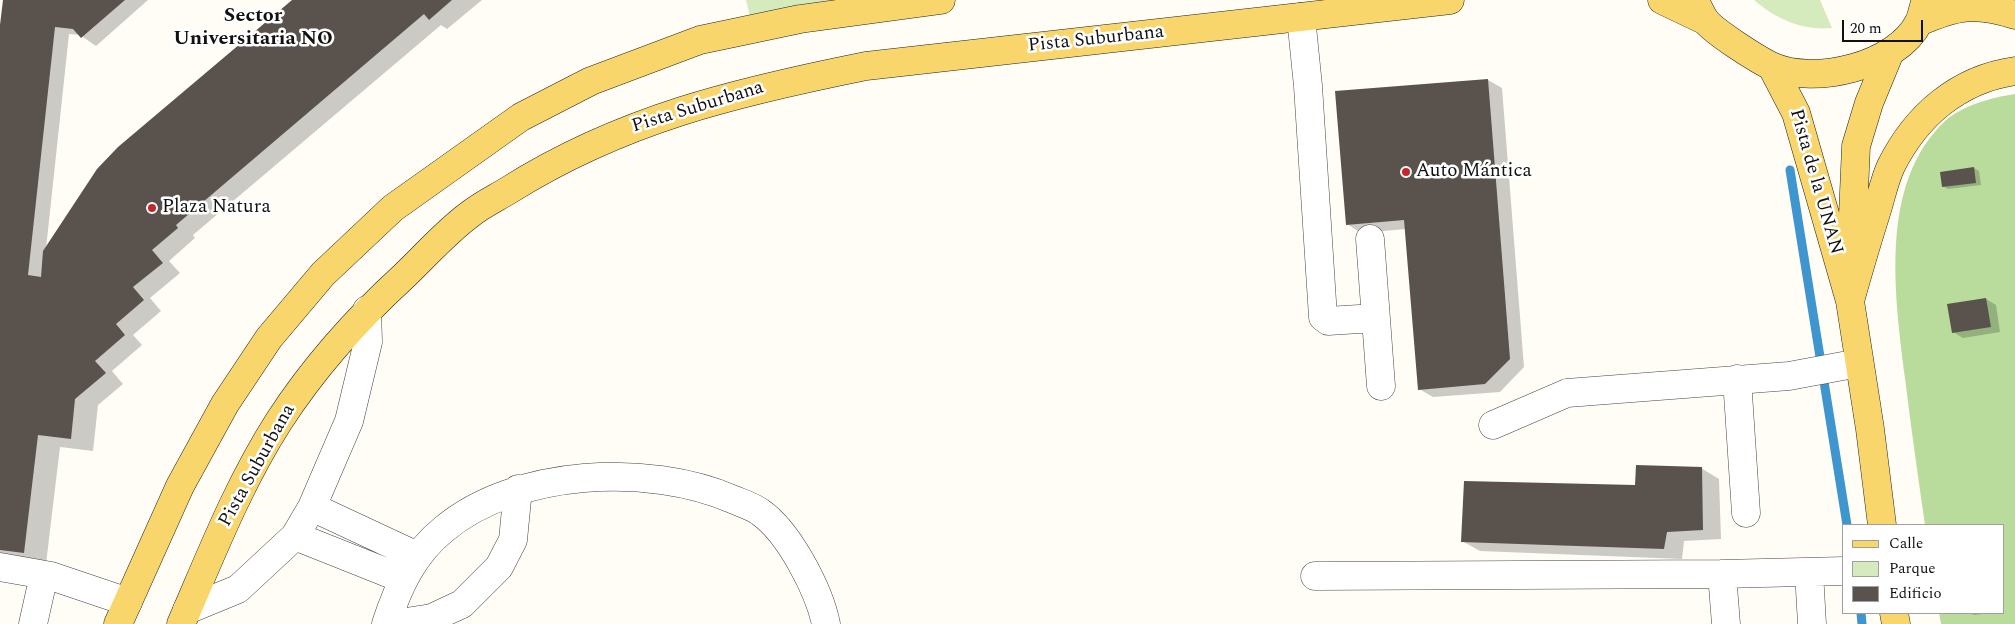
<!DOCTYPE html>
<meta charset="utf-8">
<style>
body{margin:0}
#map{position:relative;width:2015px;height:624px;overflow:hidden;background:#fffdf5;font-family:Spectral,serif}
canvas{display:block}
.legend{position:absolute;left:1842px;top:524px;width:162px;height:90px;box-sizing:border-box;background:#fff;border:1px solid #a0a0a0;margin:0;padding:6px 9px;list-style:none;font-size:15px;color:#111}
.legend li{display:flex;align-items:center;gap:10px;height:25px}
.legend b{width:25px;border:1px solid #a0a0a0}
.scale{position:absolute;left:1842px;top:20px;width:81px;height:22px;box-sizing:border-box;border:2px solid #111;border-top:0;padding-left:6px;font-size:15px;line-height:18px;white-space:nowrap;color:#111;-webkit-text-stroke:4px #fff;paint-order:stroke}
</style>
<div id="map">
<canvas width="2015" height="624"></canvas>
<ul class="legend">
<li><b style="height:6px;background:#f9d66b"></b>Calle</li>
<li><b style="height:14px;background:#d5ebbd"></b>Parque</li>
<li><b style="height:14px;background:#5a524d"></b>Edificio</li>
</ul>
<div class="scale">20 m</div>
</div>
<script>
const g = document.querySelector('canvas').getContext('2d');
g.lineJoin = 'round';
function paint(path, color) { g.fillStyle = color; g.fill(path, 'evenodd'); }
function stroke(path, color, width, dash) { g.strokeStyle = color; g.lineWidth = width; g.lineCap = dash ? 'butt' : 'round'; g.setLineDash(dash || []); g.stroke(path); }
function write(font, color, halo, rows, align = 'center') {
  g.font = font + ' Spectral,serif'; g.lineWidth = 5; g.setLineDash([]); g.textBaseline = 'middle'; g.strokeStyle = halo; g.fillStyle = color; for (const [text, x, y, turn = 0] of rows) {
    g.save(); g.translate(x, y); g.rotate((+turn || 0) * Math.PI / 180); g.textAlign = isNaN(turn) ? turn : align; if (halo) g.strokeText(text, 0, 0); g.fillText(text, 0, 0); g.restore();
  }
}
paint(new Path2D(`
 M 746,0 L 941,0 L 753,29 Z
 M 1754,0 L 1820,0 L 1832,28 C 1803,31 1776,19 1754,0 Z`), '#d5ebbd');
paint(new Path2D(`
 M 2015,94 L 2015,624 L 1941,624 L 1939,613 L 2004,613 L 2004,525 L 1925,525 C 1918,476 1911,428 1905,378 C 1895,297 1878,184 1945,121 C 1961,106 1993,97 2015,94 Z`), '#b9dc9c');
paint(new Path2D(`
 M 4,0 L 148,0 L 96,46 L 80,35 L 69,34 L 46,249 L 294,0 L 482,0 L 447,29 L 441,25 L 193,235 L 195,238 L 169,261 L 180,273 L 150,298 L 161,311 L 133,335 L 142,345 L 112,371 L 123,384 L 98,405 L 93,451 L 60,447 L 46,564 L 0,559 L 0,35 Z
 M 1488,80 L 1502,88 L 1524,367 L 1500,392 L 1433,397 L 1419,389 L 1406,229 L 1361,233 L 1347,224 Z
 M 1974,168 L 1979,171 L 1981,185 L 1948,189 L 1943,186 Z
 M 1986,299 L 1996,305 L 2000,332 L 1963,338 L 1953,332 Z
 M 1701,468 L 1719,479 L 1721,539 L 1684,541 L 1682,559 L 1480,551 L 1462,541 Z
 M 1969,613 L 1991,613 L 1974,615 Z`), '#0003');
stroke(new Path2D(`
 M 1790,170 L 1847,525
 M 1861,613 L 1862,624`), '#3f96cf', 9);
paint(new Path2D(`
 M 3,0 L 125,0 L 81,38 L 73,29 L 55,27 L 28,275 L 41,277 L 43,251 L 97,169 L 118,147 L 292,0 L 452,0 L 429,20 L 424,14 L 176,225 L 178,228 L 152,250 L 163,263 L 133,287 L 144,300 L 116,324 L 125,335 L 95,361 L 106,373 L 75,399 L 71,439 L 38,435 L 24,553 L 0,550 L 0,25 Z
 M 1488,79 L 1510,359 L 1485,384 L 1418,390 L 1404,220 L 1346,225 L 1335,91 Z
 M 1974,167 L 1976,183 L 1942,187 L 1940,172 Z
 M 1986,298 L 1991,327 L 1952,333 L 1947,304 Z
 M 1636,465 L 1702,467 L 1703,530 L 1667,532 L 1664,549 L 1461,542 L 1464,481 L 1635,485 Z`), '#5a524d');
const minor = new Path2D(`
 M 1301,17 L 1308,86 L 1323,317 L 1328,321 L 1375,318
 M 1370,239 L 1381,386
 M 1737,379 L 1746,513
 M 1493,425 L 1567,393 L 1789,376 L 1859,363
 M 312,507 L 417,556
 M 295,536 L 403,579
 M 0,567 L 51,576 L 128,602
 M 1809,572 L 1812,624
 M 1722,574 L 1726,624
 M 1315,576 L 1722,574 L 1844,571
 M 187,610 L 238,589 L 295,536 L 312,507 L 349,421 L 368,342 L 367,310
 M 33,624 L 44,575
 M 386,624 C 398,587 413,554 444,529 C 516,469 649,463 732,499 C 741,503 752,506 760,512 C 789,532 819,590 826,624
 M 393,624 L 432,618 L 462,604 L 499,567 L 513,540 L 518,489`);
const major = new Path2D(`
 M 1662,0 L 1706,21
 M 1694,0 C 1698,6 1701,14 1705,20 C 1714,32 1757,59 1771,66 C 1814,86 1897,66 1919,22 C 1922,16 1923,7 1926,0
 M 1919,22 C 1956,6 1975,2 2015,15
 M 1772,67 L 1796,113 L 1850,301 L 1870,429 L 1882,525
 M 1851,262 L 1856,146 L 1869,103 L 1890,52
 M 1850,301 C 1858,272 1867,242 1876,213 C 1881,198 1884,181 1891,166 C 1916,116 1958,79 2015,71
 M 1894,613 L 1896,624
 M 118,624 L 180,486 L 225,404 L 269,338 L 323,274 L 393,208 L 521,117 L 591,81 L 700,40 L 800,19 L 941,0
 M 181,624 C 211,555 238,485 279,421 C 314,367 357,319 404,276 C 425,256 446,232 469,215 C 481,205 496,198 509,190 C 622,119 737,92 866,66 L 1450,0`);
stroke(minor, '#444', 29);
stroke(major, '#222', 29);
stroke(minor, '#fff', 28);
stroke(major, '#f9d66b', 28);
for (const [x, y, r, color] of [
 [1406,172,5,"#c4262e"],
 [152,208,5,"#c4262e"]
]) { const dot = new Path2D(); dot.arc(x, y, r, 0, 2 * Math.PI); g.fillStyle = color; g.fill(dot); stroke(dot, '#fff', 2); }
write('19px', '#111', '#fff', [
 ["Pista Suburbana",1096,40,-6],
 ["Pista Suburbana",698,108,-17],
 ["Pista de la UNAN",1815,182,74],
 ["Pista Suburbana",258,466,-61]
]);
write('19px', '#111', '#fff', [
 ["Auto Mántica",1416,172],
 ["Plaza Natura",162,208]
], 'left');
write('bold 20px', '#111', '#fff', [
 ["Sector",253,17],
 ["Universitaria NO",253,40]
]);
</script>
